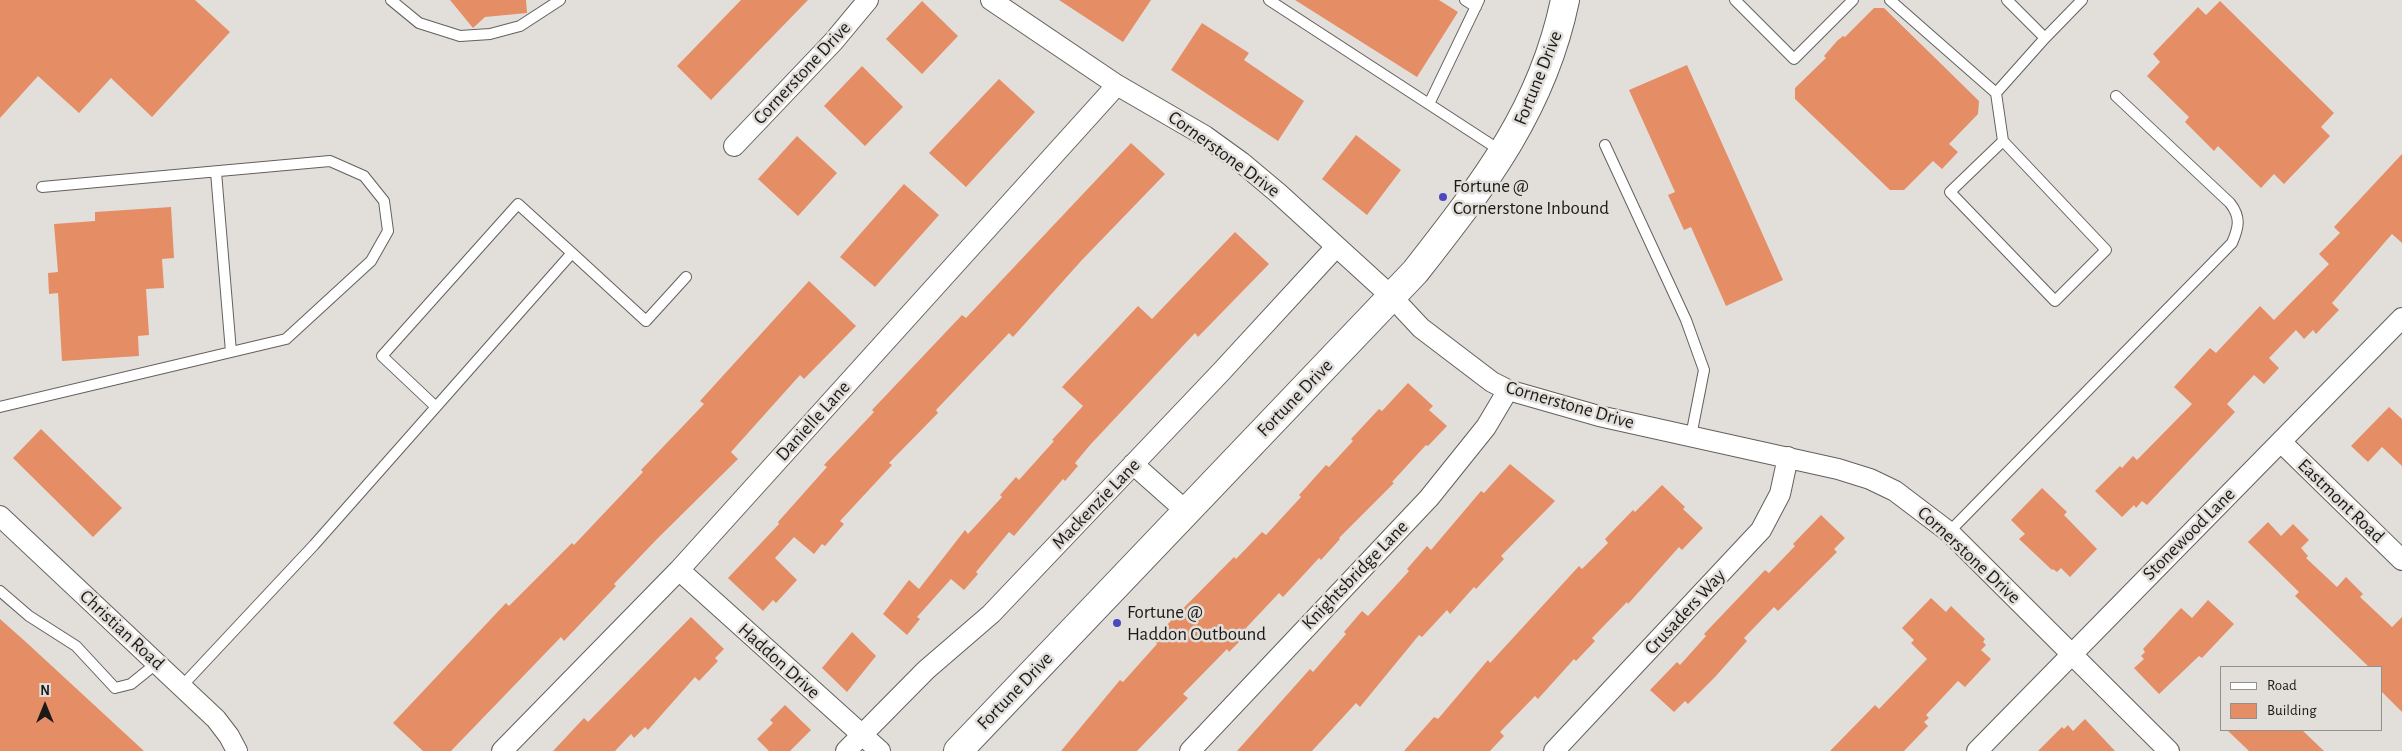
<!DOCTYPE html>
<style>
body{margin:0}
#map{position:relative;width:2402px;height:751px;overflow:hidden;background:#e2dfdb;font-family:"Alegreya Sans",sans-serif}
canvas{display:block}
.legend{position:absolute;left:2220px;top:666px;width:162px;height:65px;box-sizing:border-box;background:#e2dfdb;border:1px solid #92908d;margin:0;padding:6px 9px;list-style:none;font-size:15px;color:#1b1a18}
.legend li{display:flex;align-items:center;gap:10px;height:25px}
.legend b{width:25px;border:1px solid #92908d}
.north{position:absolute;left:20px;top:681px;width:50px;height:50px;-webkit-text-stroke:4px #e2dfdb;paint-order:stroke;rotate:0deg;font-size:14px;font-weight:700;line-height:20px;text-align:center;color:#1b1a18}
.north::after{content:'';display:block;margin:auto;width:18px;height:22px;background:#1b1a18;clip-path:polygon(50% 0,100% 100%,50% 72%,0 100%)}
</style>
<div id="map">
<canvas width="2402" height="751"></canvas>
<ul class="legend">
<li><b style="height:6px;background:#fff"></b>Road</li>
<li><b style="height:14px;background:#e58d65"></b>Building</li>
</ul>
<div class="north">N</div>
</div>
<script>
const g = document.querySelector('canvas').getContext('2d');
g.lineJoin = 'round';
function paint(path, color) { g.fillStyle = color; g.fill(path, 'evenodd'); }
function stroke(path, color, width, dash) { g.strokeStyle = color; g.lineWidth = width; g.lineCap = dash ? 'butt' : 'round'; g.setLineDash(dash || []); g.stroke(path); }
function write(font, color, halo, rows, align = 'center') {
  g.font = font + ' "Alegreya Sans",sans-serif'; g.lineWidth = 5; g.setLineDash([]); g.textBaseline = 'middle'; g.strokeStyle = halo; g.fillStyle = color; for (const [text, x, y, turn = 0] of rows) {
    g.save(); g.translate(x, y); g.rotate((+turn || 0) * Math.PI / 180); g.textAlign = isNaN(turn) ? turn : align; if (halo) g.strokeText(text, 0, 0); g.fillText(text, 0, 0); g.restore();
  }
}
paint(new Path2D(`
 M 0,0 L 195,0 L 230,32 L 152,117 L 111,78 L 79,113 L 38,76 L 0,118 Z
 M 450,0 L 526,0 L 527,13 L 485,17 L 473,28 Z
 M 741,0 L 808,0 L 711,100 L 677,66 Z
 M 1059,0 L 1151,0 L 1123,42 Z
 M 1295,0 L 1439,0 L 1458,12 L 1417,77 Z
 M 922,1 L 958,36 L 922,74 L 886,39 Z
 M 2220,1 L 2334,113 L 2321,127 L 2330,136 L 2284,184 L 2274,174 L 2261,188 L 2218,146 L 2214,151 L 2185,122 L 2189,117 L 2147,76 L 2160,62 L 2153,54 L 2198,7 L 2206,15 Z
 M 1874,8 L 1884,8 L 1979,101 L 1978,114 L 1949,144 L 1958,152 L 1942,169 L 1933,161 L 1904,190 L 1890,190 L 1795,99 L 1795,88 L 1826,58 L 1824,56 L 1837,41 L 1843,36 L 1845,37 Z
 M 1202,23 L 1249,53 L 1244,60 L 1304,101 L 1278,141 L 1171,70 Z
 M 1687,65 L 1783,280 L 1726,306 L 1691,227 L 1684,230 L 1668,195 L 1675,192 L 1629,90 Z
 M 862,66 L 903,107 L 865,146 L 824,106 Z
 M 999,79 L 1035,112 L 966,187 L 929,153 Z
 M 1356,135 L 1401,170 L 1367,215 L 1322,179 Z
 M 797,136 L 837,173 L 798,216 L 758,179 Z
 M 1131,143 L 1165,174 L 1081,261 L 1013,337 L 1009,333 L 936,410 L 938,413 L 889,463 L 892,465 L 840,521 L 844,524 L 825,546 L 822,544 L 814,554 L 794,537 L 775,558 L 797,580 L 776,603 L 773,600 L 763,611 L 728,578 L 779,524 L 778,522 L 827,467 L 824,465 L 874,412 L 872,410 L 962,315 L 966,318 Z
 M 2402,154 L 2402,243 L 2392,234 L 2332,303 L 2339,310 L 2316,334 L 2313,330 L 2304,339 L 2296,330 L 2269,358 L 2279,368 L 2264,384 L 2254,375 L 2227,404 L 2235,412 L 2147,505 L 2142,501 L 2136,508 L 2134,505 L 2122,517 L 2095,491 L 2120,466 L 2122,468 L 2133,456 L 2137,460 L 2192,404 L 2174,387 L 2210,348 L 2216,353 L 2260,306 L 2274,320 L 2329,264 L 2319,254 L 2340,233 L 2334,227 Z
 M 904,184 L 939,215 L 875,287 L 840,257 Z
 M 171,207 L 174,258 L 162,259 L 164,288 L 146,289 L 149,335 L 138,336 L 139,356 L 62,361 L 58,293 L 49,294 L 48,273 L 58,272 L 54,224 L 95,221 L 95,212 Z
 M 1235,232 L 1269,264 L 1198,337 L 1195,333 L 1090,445 L 1075,463 L 1078,466 L 1065,481 L 1063,479 L 1014,536 L 1009,532 L 976,572 L 978,574 L 964,590 L 951,579 L 917,617 L 920,619 L 907,635 L 883,614 L 909,580 L 919,589 L 965,530 L 968,534 L 1002,497 L 1000,495 L 1016,477 L 1019,480 L 1054,441 L 1052,440 L 1083,406 L 1062,387 L 1138,306 L 1152,319 Z
 M 809,281 L 856,326 L 804,379 L 800,375 L 731,452 L 738,459 L 657,539 L 614,584 L 616,586 L 564,641 L 561,637 L 451,751 L 423,751 L 393,723 L 506,603 L 509,606 L 572,543 L 574,545 L 643,472 L 641,470 L 704,404 L 700,401 Z
 M 1408,383 L 1433,406 L 1429,410 L 1447,426 L 1428,446 L 1426,445 L 1392,482 L 1394,483 L 1339,538 L 1340,539 L 1321,560 L 1319,558 L 1283,597 L 1279,593 L 1246,628 L 1249,632 L 1229,652 L 1227,649 L 1183,694 L 1188,698 L 1137,751 L 1061,751 L 1120,680 L 1123,682 L 1157,644 L 1153,639 L 1234,557 L 1236,559 L 1262,532 L 1266,535 L 1301,497 L 1299,495 L 1326,465 L 1329,467 L 1353,441 L 1351,439 L 1379,409 L 1382,411 Z
 M 2389,407 L 2402,419 L 2402,466 L 2382,447 L 2368,462 L 2351,446 Z
 M 41,429 L 122,508 L 93,537 L 13,458 Z
 M 1510,464 L 1555,501 L 1501,556 L 1504,559 L 1476,589 L 1474,587 L 1450,614 L 1447,610 L 1422,637 L 1419,635 L 1360,707 L 1356,703 L 1312,751 L 1237,751 L 1310,669 L 1313,672 L 1346,634 L 1344,632 L 1362,611 L 1368,616 L 1409,571 L 1407,569 L 1427,546 L 1431,550 L 1481,491 L 1484,493 Z
 M 1662,485 L 1685,507 L 1683,509 L 1703,528 L 1682,550 L 1679,547 L 1628,604 L 1627,602 L 1592,638 L 1595,641 L 1576,661 L 1574,659 L 1538,699 L 1535,696 L 1500,732 L 1504,736 L 1490,751 L 1404,751 L 1434,717 L 1438,719 L 1488,660 L 1490,663 L 1579,566 L 1582,569 L 1608,543 L 1605,539 L 1633,510 L 1635,512 Z
 M 2042,488 L 2067,512 L 2064,515 L 2097,549 L 2070,577 L 2061,568 L 2057,572 L 2053,569 L 2052,570 L 2019,539 L 2025,534 L 2011,520 Z
 M 1821,515 L 1845,538 L 1834,549 L 1837,552 L 1778,611 L 1774,607 L 1744,638 L 1747,641 L 1715,677 L 1688,704 L 1685,701 L 1674,712 L 1650,690 L 1677,662 L 1680,665 L 1706,636 L 1704,634 L 1765,570 L 1769,573 L 1795,546 L 1793,544 Z
 M 2268,522 L 2281,536 L 2293,524 L 2309,540 L 2301,548 L 2308,556 L 2306,558 L 2337,587 L 2346,577 L 2363,594 L 2360,597 L 2392,627 L 2402,617 L 2402,712 L 2381,691 L 2381,667 L 2369,667 L 2295,596 L 2299,592 L 2248,542 Z
 M 1931,598 L 1946,612 L 1951,606 L 1985,639 L 1983,642 L 1986,645 L 1981,650 L 1991,659 L 1965,687 L 1958,681 L 1926,715 L 1929,718 L 1924,722 L 1928,726 L 1904,751 L 1830,751 L 1875,705 L 1879,709 L 1927,659 L 1911,643 L 1914,640 L 1902,628 Z
 M 2208,600 L 2234,624 L 2202,658 L 2199,656 L 2159,694 L 2134,668 L 2144,659 L 2141,656 L 2145,652 L 2143,649 L 2181,608 L 2192,618 Z
 M 691,617 L 724,649 L 715,658 L 718,661 L 699,681 L 695,677 L 648,730 L 645,727 L 634,738 L 631,734 L 615,751 L 553,751 L 584,718 L 588,722 Z
 M 0,619 L 27,643 L 144,751 L 0,751 Z
 M 852,632 L 876,656 L 847,692 L 822,668 Z
 M 785,705 L 811,730 L 790,751 L 769,751 L 757,739 L 773,723 L 770,720 Z
 M 2085,719 L 2115,751 L 2038,751 L 2062,727 L 2064,729 L 2068,725 L 2073,731 Z
 M 2227,730 L 2302,730 L 2324,751 L 2249,751 Z`), '#e58d65');
const lane = new Path2D(`
 M 391,0 L 419,23 L 460,36 L 490,34 L 520,26 L 560,0
 M 1269,0 L 1501,151
 M 1465,0 L 1476,7
 M 1735,0 L 1794,59 L 1853,0
 M 1890,0 L 1996,93 L 2003,141 L 2106,250 L 2055,301 L 1950,192 L 2003,141
 M 2045,38 L 2082,0
 M 1996,93 L 2045,38 L 2007,0
 M 1429,104 L 1479,0
 M 1605,145 L 1686,320 L 1704,370 L 1691,436
 M 216,172 L 231,352
 M 0,407 L 286,339 L 371,261 L 388,231 L 384,201 L 364,176 L 330,161 L 42,187
 M 436,407 L 382,356 L 518,204 L 572,253
 M 1949,532 L 2232,243 C 2239,227 2241,217 2230,203 L 2116,96
 M 0,591 L 29,616 L 76,646 L 115,688 L 131,684 L 157,663
 M 182,686 L 314,545 L 572,253 L 646,321 L 686,277`);
const street = new Path2D(`
 M 991,0 L 1117,85 L 1205,136 L 1241,162 L 1278,193 L 1392,297 L 1421,328 L 1492,382 L 1508,390 L 1599,416 L 1838,469 L 1870,479 L 1895,491 L 1949,532 L 2169,751
 M 734,146 L 833,42 L 868,0
 M 2281,442 L 2402,560
 M 1133,464 L 1187,512
 M 0,516 L 216,719 L 229,736 L 237,751
 M 679,570 L 880,751
 M 502,751 L 679,570 L 1117,85
 M 846,751 L 926,670 L 991,614 L 1221,372 L 1336,247
 M 1190,751 L 1429,498 L 1486,427 L 1508,390
 M 1554,751 L 1761,530 L 1780,494 L 1788,457
 M 1977,751 L 2402,318`);
const secondary = new Path2D(`
 M 958,751 L 1415,272 C 1483,185 1542,111 1565,0`);
stroke(lane, '#63605d', 12);
stroke(street, '#63605d', 22);
stroke(secondary, '#63605d', 30);
stroke(lane, '#fff', 10);
stroke(street, '#fff', 20);
stroke(secondary, '#fff', 28);
for (const [x, y, r, color] of [
 [1443,197,5,"#4c48bf"],
 [1117,623,5,"#4c48bf"]
]) { const dot = new Path2D(); dot.arc(x, y, r, 0, 2 * Math.PI); g.fillStyle = color; g.fill(dot); stroke(dot, '#e2dfdb', 2); }
write('19px', '#1b1a18', '#e2dfdb', [
 ["Cornerstone Drive",802,73,-47],
 ["Fortune Drive",1538,78,-68],
 ["Cornerstone Drive",1224,154,36],
 ["Fortune Drive",1295,398,-46],
 ["Cornerstone Drive",1570,405,16],
 ["Danielle Lane",813,421,-48],
 ["Eastmont Road",2341,501,44],
 ["Mackenzie Lane",1096,504,-46],
 ["Stonewood Lane",2189,534,-45],
 ["Cornerstone Drive",1969,555,43],
 ["Knightsbridge Lane",1355,575,-46],
 ["Crusaders Way",1685,612,-47],
 ["Christian Road",122,630,43],
 ["Haddon Drive",779,661,42],
 ["Fortune Drive",1015,691,-46]
]);
write('19px', '#1b1a18', '#e2dfdb', [
 ["Fortune @",1453,186],
 ["Cornerstone Inbound",1453,208],
 ["Fortune @",1127,612],
 ["Haddon Outbound",1127,634]
], 'left');
</script>
